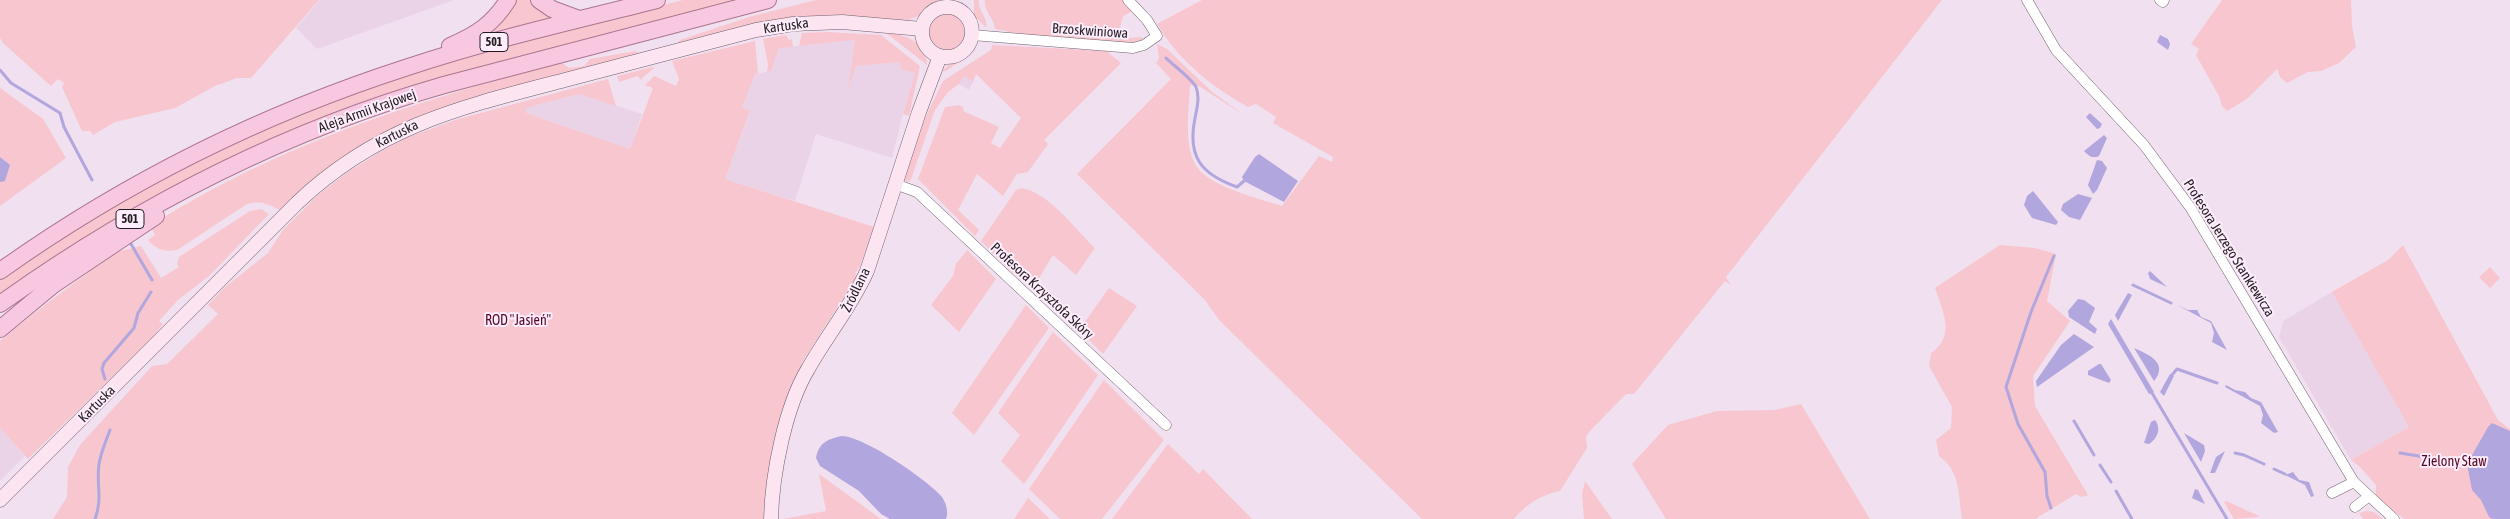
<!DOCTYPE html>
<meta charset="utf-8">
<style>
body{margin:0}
canvas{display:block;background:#f1e0ef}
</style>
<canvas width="2510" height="519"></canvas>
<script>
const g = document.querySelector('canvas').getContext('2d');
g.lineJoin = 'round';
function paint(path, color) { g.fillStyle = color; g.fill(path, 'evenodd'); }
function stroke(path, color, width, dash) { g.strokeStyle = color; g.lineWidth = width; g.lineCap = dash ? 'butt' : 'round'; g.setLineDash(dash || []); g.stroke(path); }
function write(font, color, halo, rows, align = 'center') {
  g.font = font + ' "Asap Condensed",sans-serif'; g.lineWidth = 4; g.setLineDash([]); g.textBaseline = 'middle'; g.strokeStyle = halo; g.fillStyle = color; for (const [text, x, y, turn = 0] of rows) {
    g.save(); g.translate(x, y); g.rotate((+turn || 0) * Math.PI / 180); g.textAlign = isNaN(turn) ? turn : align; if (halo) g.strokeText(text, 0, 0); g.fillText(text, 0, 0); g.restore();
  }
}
paint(new Path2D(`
 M 320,0 L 454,0 L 317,49 L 296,28 Z
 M 855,40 L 849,86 L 856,66 L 901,62 L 915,73 L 903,114 L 892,158 L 816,134 L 795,201 L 725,179 L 750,112 L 742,108 L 755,74 L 771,71 L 779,48 Z
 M 964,76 L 973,82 L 969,90 L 959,84 Z
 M 579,94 L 642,114 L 630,149 L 526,113 L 526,108 Z
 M 2332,292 L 2409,427 L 2351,460 L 2279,337 L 2283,321 Z
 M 0,428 L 25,456 L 0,481 Z`), '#ead3e7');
paint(new Path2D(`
 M 0,0 L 319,0 L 251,78 L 237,78 L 215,86 L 175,108 L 115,122 L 93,135 L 90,131 L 82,131 L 62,87 L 64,83 L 58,79 L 51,86 L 3,43 L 0,38 Z
 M 514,0 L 531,0 L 558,17 L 484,36 Z
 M 683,0 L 746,0 L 324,118 L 0,296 L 0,278 C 76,227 155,179 237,139 C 274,121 314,107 353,93 C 461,55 572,28 683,0 Z
 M 816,0 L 949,0 L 936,3 L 921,15 L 908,20 L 837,17 L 466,101 C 387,126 340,154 280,210 C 267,204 262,200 247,204 L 177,250 C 164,252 157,250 148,240 L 155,235 L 150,226 C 276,145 418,100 562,63 L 569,68 L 584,66 L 590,59 L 635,51 L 639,53 L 678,43 L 680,40 L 749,17 Z
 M 974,0 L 979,0 C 977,11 989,17 986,28 L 974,15 Z
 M 985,0 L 1124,0 L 1134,10 L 1123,16 L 1120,28 L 1128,38 L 1141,37 L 1143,40 C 1108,50 1031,36 995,29 C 995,19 983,11 985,0 Z
 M 1202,0 L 1942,0 L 1726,277 L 1731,285 L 1725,281 L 1634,394 L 1626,394 L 1589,432 L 1586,437 L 1587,448 L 1560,491 C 1542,494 1525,505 1514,519 L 1422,519 L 1219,320 L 1205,300 L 1077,174 L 1171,79 L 1156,63 L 1159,58 L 1157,44 L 1167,49 L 1211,91 L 1245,116 L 1199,86 L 1190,85 C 1189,109 1184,140 1194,162 C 1204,186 1258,198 1282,206 L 1319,156 L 1332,162 L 1333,157 L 1273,123 L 1276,117 L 1256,104 L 1248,107 C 1211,86 1179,61 1157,24 Z
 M 2222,0 L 2351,0 L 2352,26 L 2356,47 L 2339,63 L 2321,71 L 2308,72 L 2287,83 L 2280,77 L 2277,69 L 2247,99 L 2227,111 L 2222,106 L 2219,96 L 2196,55 L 2199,49 L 2191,44 Z
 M927 32a21 21 0 1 1 42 0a21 21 0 1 1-42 0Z
 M 828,32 L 881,35 L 920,66 L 909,116 L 903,114 L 915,73 L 901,69 L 900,62 L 856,66 L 848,91 L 855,40 L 799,46 L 802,33 Z
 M 885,32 C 906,36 926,40 927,65 Z
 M 786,35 L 789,40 L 792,39 L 793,47 L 779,48 L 771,71 L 767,72 L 768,64 L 763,39 Z
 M 755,41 L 758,73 L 755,74 L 742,108 L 750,111 L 725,179 L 874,227 L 861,264 L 855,274 L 857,277 L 804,359 L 790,392 L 766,519 L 53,519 L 67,497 L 68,467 L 80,445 L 152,366 L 167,364 L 218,314 L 208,305 L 225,287 L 268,253 L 283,230 L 317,196 L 345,174 L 380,152 L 406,138 L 458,119 L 608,79 L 616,106 L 579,94 L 526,108 L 526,113 L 630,149 L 653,88 L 645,85 L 654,76 L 676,86 L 679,79 L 672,61 Z
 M 984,44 L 946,71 L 942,71 L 947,66 L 963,59 Z
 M 992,45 L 1106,51 L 1121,63 L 1044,140 L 1048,144 L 1028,172 L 1017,174 L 1003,196 L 977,174 L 958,210 L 979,230 L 975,236 L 918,179 L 945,107 L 960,105 L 964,108 L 963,111 L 999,127 L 991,143 L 1000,148 L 1021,118 L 976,74 L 973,82 L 964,76 L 959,84 L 948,92 L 935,110 L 911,179 L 908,182 L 903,180 L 925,118 L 943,81 L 991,50 Z
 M 652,67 L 654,68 L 640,80 L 638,76 L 619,82 L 617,76 Z
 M 0,88 L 43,119 L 66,158 L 0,206 Z
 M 1022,188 C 1049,193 1075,229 1095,248 L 1076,275 L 1053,255 L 1035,285 L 1025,275 L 1013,273 L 981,241 L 1016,190 Z
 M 261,209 L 269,214 L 209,276 L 178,300 L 159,321 L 163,324 L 151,339 L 28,459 L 0,428 L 0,341 L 46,304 L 116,252 L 141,246 L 161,278 L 179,267 L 177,264 L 179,257 L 250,211 Z
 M 2000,245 L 2035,248 L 2056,254 L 2047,301 L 2070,321 L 2033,376 L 2035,406 L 2088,495 L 2082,497 L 2076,494 L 2035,519 L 1962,519 C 1958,494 1961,472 1939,456 L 1936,440 L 1951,428 L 1952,407 L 1929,366 L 1931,353 C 1956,336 1943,312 1935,288 Z
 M 2403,245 L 2498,420 L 2510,429 L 2510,519 L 2404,519 L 2376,497 L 2376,485 L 2360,467 L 2351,460 L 2409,427 L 2332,292 L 2388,260 Z
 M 967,250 L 996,279 L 959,332 L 931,305 L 953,276 L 956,264 Z
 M 2490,267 L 2500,278 L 2490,288 L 2479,277 Z
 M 1109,288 L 1137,306 L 1103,354 L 1079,330 Z
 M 1026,305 L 1049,328 L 974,435 L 952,413 Z
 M 1053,332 L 1098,375 L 1024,484 L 1001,461 L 1020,435 L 998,413 Z
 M 1104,380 L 1164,440 L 1102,519 L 1060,519 L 1029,489 Z
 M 1801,404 L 1870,519 L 1666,519 L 1632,464 L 1668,425 L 1717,411 L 1775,410 Z
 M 1168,444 L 1199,474 L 1203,469 L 1252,519 L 1112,519 Z
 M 819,474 L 881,519 L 783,519 L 826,511 Z
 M 1585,481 L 1612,519 L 1584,519 L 1582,494 Z
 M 1028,498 L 1050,519 L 1014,519 Z
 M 2226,501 L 2259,516 L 2259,517 L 2234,519 L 2224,502 Z
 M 2367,511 L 2374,512 L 2383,519 L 2363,519 L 2359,513 Z`), '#f8c6cf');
paint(new Path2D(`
 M 2160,35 L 2168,39 L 2170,44 L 2168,50 L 2157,42 Z
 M 2090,113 L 2102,124 L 2100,128 L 2097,129 L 2086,117 Z
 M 2104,135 L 2107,138 L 2099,156 C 2092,159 2089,156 2084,151 Z
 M 1259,154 L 1298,181 L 1284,202 L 1244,181 L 1242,177 L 1255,157 Z
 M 0,157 L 10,165 L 5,181 L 0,182 Z
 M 2097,160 L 2102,161 L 2107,168 L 2097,190 L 2093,194 L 2088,185 Z
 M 2033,191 L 2058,222 L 2056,225 L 2032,218 L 2024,205 L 2027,196 Z
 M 2078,194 L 2092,198 L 2080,220 L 2069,217 L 2061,210 L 2063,204 Z
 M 2150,271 L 2167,287 L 2150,279 L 2148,273 Z
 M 2128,293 L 2132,295 L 2118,321 L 2115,315 Z
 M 2078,299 L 2084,300 L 2095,308 L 2089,322 L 2097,329 L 2095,334 L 2069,317 L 2068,311 Z
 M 2177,305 L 2188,310 L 2197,310 L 2201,317 L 2211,321 L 2227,350 L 2212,342 L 2214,333 L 2211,323 Z
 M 2111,319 L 2154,392 L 2149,394 L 2108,324 Z
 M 2074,334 L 2094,347 L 2037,387 L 2036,381 L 2061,345 Z
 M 2134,348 C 2148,354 2169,363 2154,381 Z
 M 2099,364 L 2101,364 L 2111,380 L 2109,383 L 2088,375 L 2088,371 Z
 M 2170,374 L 2174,376 L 2164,396 L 2160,392 Z
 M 2226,385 L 2235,390 L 2245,392 L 2251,398 L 2261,402 L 2278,432 L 2274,433 L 2261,423 L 2263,415 L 2260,406 L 2225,387 Z
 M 2155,420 C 2162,429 2157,439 2149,444 L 2144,443 L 2151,422 Z
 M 2492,423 L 2510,431 L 2510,519 L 2493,519 L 2489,517 L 2481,500 L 2472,490 L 2467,464 L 2488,427 Z
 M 2184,433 L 2204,445 L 2205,451 L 2201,462 Z
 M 841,436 C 862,435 928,480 942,497 C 946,503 949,512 946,519 L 890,519 L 881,514 L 859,491 L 820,466 L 816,458 C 819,443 826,440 841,436 Z
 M 2225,451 L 2215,473 L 2210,473 L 2216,457 Z
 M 2293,472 L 2299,480 L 2309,482 L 2314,496 L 2311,497 L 2305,485 L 2285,475 Z
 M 2195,489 L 2198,490 L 2205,504 L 2192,498 Z`), '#b1a6de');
stroke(new Path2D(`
 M 1166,58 C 1173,65 1192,79 1196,87 C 1200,97 1197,108 1195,118 C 1187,157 1201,174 1237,187 L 1244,181
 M 0,70 L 11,83 L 60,113 L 64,127 L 92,180
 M 131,244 L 152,280
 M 2133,285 L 2171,303
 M 2172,375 L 2177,369 L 2217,383
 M 105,379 L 102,369 L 104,363 L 134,328 L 138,313 L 151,292
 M 2152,393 L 2227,519
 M 2074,421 L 2094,455
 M 2235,453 L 2244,455 L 2264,464
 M 2400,453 L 2431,458
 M 2100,465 L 2111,482
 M 2274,469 L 2285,474
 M 2116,491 L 2132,519
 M 2051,508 L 2047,496 L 2045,472 L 2018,424 L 2006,387 L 2031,312 L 2054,256
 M 95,519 C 103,498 96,485 99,464 C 101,452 106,441 110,430`), '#b1a6de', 3);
const street = new Path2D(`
 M 2027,0 L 2056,50 L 2144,145 L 2190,207 L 2354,482 L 2394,519
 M 2160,0 L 2163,2 L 2164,0
 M 972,35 L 1133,48 L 1144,45 L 1157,36 L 1147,20 L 1128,0
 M 895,184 L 917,192 L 1166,425
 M 2332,493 L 2354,482
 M 2355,507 L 2368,497`);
const secondary = new Path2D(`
 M922 32a25 25 0 1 1 50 0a25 25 0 1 1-50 0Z
 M 0,500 L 297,203 C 378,126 461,107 565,80 C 629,63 693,46 756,30 L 793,24 L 842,22 L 922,29
 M 771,519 C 772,475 785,407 808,369 C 827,335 851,307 867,271 L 919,112 L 940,56`);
const primary = new Path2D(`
 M 539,0 L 552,9 L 579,19
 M 450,46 C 476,35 493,24 508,0
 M 0,271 C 125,182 262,114 408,67 C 489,40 574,21 657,0
 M 0,304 C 136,207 283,131 444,85 L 768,0
 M 0,329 L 53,285 L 156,216`);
stroke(street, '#6f606d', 11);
stroke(secondary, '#6f606d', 15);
stroke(primary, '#ab7590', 18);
stroke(street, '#fff', 10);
stroke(secondary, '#fce4f0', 14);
stroke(primary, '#f8c8e0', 16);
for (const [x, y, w] of [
 [494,42,28],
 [130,219,28]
]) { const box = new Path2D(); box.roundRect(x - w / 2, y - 9.5, w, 19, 4); g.fillStyle = '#feedfc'; g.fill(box); stroke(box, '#231d22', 1); }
write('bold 12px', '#231d22', null, [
 ["501",494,42],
 ["501",130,219]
]);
write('14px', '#231d22', '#feedfc', [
 ["Kartuska",786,26,-8],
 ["Brzoskwiniowa",1090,31,4],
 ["Aleja Armii Krajowej",367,111,-20],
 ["Kartuska",397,134,-26],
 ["Profesora Jerzego Stankiewicza",2229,248,58],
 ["Źródlana",856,290,-64],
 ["Profesora Krzysztofa Skóry",1042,291,43],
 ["Kartuska",97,404,-45]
]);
write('14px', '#550623', '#feedfc', [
 ["ROD \"Jasień\"",518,321],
 ["Zielony Staw",2454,462]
]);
</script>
